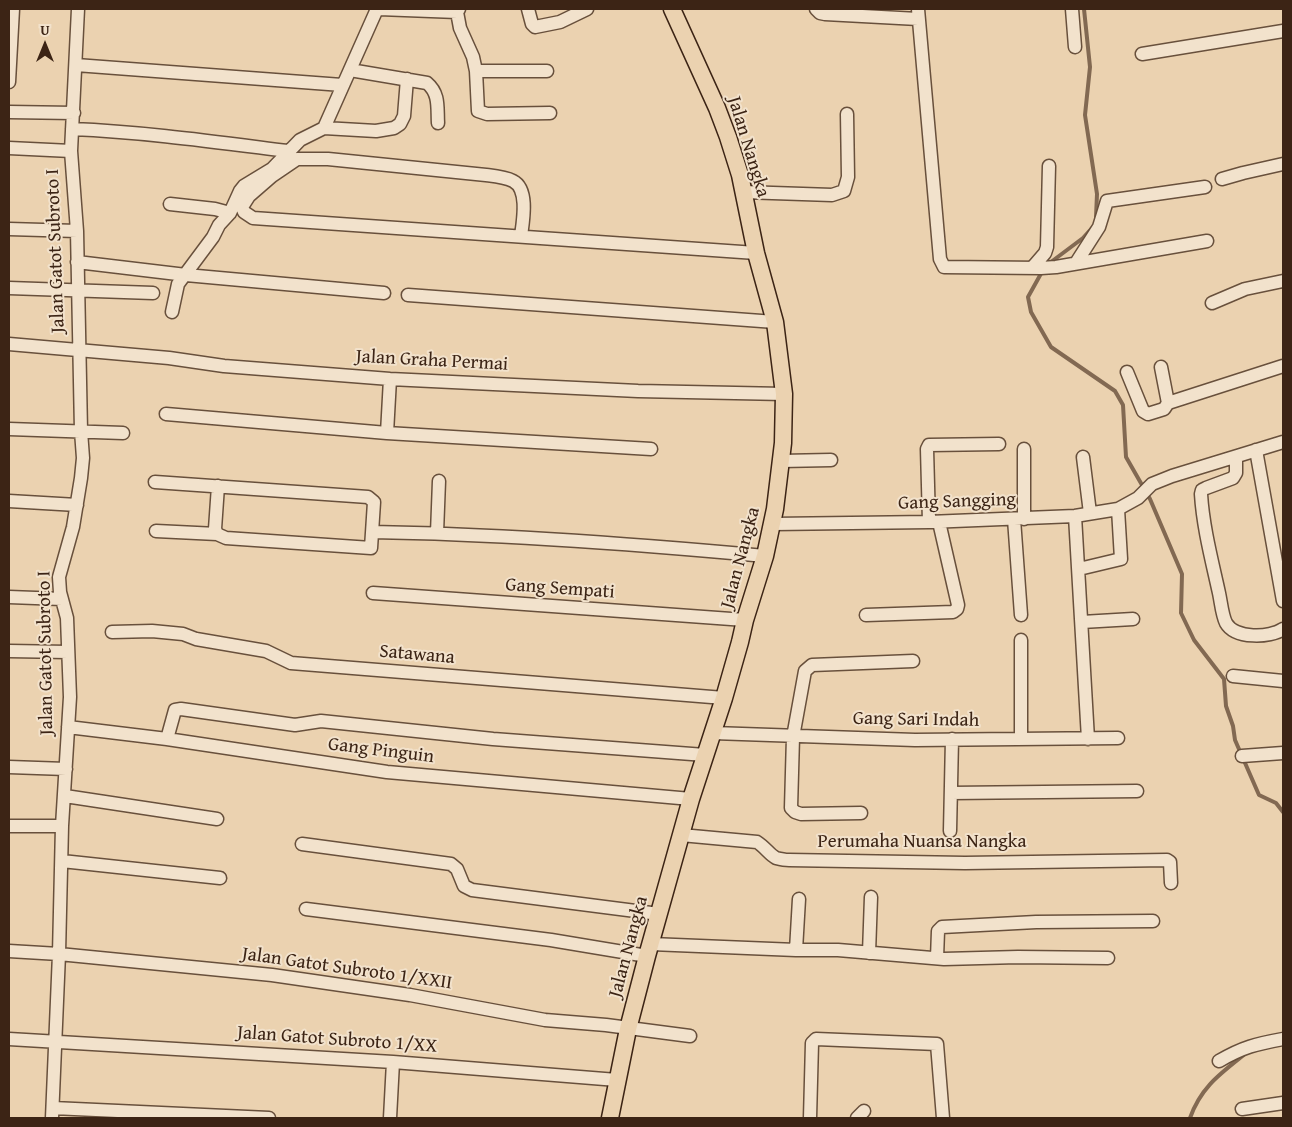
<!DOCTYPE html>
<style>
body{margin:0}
#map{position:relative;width:1292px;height:1127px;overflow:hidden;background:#ebd2b0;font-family:"Gentium Book Plus",serif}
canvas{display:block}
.frame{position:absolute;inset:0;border:10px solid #3c2415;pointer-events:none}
.north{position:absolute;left:20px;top:20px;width:50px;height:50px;-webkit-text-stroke:4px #f2e2cc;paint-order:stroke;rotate:0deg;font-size:14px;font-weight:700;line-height:20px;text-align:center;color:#3c2415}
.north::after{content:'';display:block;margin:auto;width:18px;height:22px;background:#3c2415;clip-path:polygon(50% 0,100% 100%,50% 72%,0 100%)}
</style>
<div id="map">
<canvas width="1292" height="1127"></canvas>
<div class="frame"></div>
<div class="north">U</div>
</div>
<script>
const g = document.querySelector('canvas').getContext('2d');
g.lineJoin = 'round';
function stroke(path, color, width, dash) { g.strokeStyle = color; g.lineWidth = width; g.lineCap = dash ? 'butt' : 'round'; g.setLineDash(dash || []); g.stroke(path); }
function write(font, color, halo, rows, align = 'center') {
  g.font = font + ' "Gentium Book Plus",serif'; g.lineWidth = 4; g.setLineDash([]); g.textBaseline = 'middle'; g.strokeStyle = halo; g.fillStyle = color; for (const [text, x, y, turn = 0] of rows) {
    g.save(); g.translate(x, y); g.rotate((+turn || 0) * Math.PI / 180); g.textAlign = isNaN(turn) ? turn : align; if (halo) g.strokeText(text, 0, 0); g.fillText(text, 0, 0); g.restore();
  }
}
stroke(new Path2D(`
 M 1084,9 L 1090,67 L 1085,115 L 1097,194 L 1096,217
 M 1047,265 L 1083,238 L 1092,228
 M 1043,270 L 1028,297 L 1031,312 L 1051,347 L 1115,391 L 1123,405 L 1126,457 L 1150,499 L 1182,574 L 1181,613 L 1194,640 L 1224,679 L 1226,706 L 1233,726 L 1235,740 L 1259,795 L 1276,803 L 1283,812
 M 1190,1118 C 1201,1087 1220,1074 1245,1054`), '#826952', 4);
const minor = new Path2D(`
 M 379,9 L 457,12
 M 459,9 L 457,12 L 460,28 L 473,57 L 476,71 L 478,111 L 487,114 L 550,113
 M 528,9 L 532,24 L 535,27 L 560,22 L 587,9
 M 816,9 L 820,13 L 825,14 L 918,19
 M 918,9 L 940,259 L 944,267 L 1041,268 L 1056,267 L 1207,241
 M 1072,9 L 1075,47
 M 1142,54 L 1283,31
 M 76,65 L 342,85
 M 350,70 L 427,83 C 440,94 437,108 438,123
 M 476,71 L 547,71
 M 9,82 L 13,9
 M 9,112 L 74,113
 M 324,128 L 377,9
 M 72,129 C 145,132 216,142 288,151
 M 9,148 L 71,151
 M 1222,179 L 1243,173 L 1283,164
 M 743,192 L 832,195 L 844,191 L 848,177 L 847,114
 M 170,204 L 215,209 L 230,213
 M 9,229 L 77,231
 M 521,236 C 523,221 529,189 513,181 C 505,177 494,176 486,175 L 328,159 L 297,159 L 272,176 L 249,196 L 242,207 L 244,212 L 253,218 L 756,253
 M 77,262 L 186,275 L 384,293
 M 1076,263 L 1099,227 L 1107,201 L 1205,187
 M 1032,268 L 1045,253 L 1047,247 L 1049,166
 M 9,288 L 153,293
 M 408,295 L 775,322
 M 1212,303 L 1245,289 L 1283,281
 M 172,312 L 178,284 L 213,237 L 219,225 L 230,213 L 240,191 L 244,186 L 272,169 L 300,140 L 324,128 L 376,131 L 394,128 L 400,124 L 404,116 L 407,79
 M 9,344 L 169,358 L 224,366 L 390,379 L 638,391 L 784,394
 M 1161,367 L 1168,403
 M 1127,372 L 1143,411 L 1148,414 L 1164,409 L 1168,403 L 1283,366
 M 166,414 L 387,433 L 651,449
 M 9,429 L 123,433
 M 387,433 L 390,379
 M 1024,449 L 1024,519
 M 1256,450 L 1283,601
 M 1083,457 L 1090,513
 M 1236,457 L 1236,473 L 1233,478 L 1206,488 L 1202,490 L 1201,494 C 1203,527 1212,561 1219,593 C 1221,602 1222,615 1226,623 C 1235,639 1270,638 1283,629
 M 781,461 L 831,460
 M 155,482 L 368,497 L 374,502 L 371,548 L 226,538 L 217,534 L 156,531
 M 9,501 L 77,505
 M 1075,516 L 1088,739
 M 1014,519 L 1021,615
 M 929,522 L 927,449 L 929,445 L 999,444
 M 773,524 L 929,522 L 1075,516 L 1118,509 L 1138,498 L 1152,484 L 1172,476 L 1283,442
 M 373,532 C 504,534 635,544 765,556
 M 437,533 L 439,481
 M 217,534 L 215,529 L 218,486
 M 1079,569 L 1121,559 L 1118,509
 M 373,593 L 745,620
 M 9,597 L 62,599
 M 866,615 L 953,612 L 957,609 L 958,605 L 939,522
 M 1082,622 L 1133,619
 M 112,632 L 152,631 L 183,634 L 196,639 L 266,651 L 291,663 L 724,698
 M 1021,640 L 1021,739
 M 9,651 L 68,652
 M 1233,676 L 1283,681
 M 68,727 L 167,739 L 387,772 L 691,799
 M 713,733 L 915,740 L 1118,738
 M 167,739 L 175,710 L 181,709 L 295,725 L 321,721 L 493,739 L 705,755
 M 1242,756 L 1283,753
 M 9,767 L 66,769
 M 951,793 L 1137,791
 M 65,796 L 217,819
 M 861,813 L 801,814 L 795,812 L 791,808 L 793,737 L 805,671 L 812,665 L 913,661
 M 9,826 L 62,826
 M 950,831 L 952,739
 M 681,835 L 757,842 C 765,847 770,855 776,858 C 780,859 785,860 789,860 L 965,863 L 1167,860 L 1170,862 L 1171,883
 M 302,844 L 451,864 L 457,869 L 464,886 L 472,890 L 659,914
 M 62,861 L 220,878
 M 306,909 L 551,940 L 647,956
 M 651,944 L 796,950 L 838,950 L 944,959 L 1018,957 L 1108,958
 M 796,950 L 799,899
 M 9,951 L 59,954 L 272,975 L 410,995 L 545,1020 L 606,1025 L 690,1036
 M 869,953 L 871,897
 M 937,958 L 938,931 L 942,927 L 1036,922 L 1153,921
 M 9,1039 L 393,1062 L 617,1080
 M 1219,1061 C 1243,1047 1256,1044 1283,1039
 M 53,1108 L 269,1118
 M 1242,1109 L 1283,1103
 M 52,1118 L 59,954 L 62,826 L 70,697 L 67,618 L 60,592 L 59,577 L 73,527 L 81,478 L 83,458 L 81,431 L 77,231 L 71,151 L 78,9
 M 390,1118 L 393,1062
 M 810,1118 L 812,1043 L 816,1039 L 937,1044 L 943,1118
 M 857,1118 L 864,1111`);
const major = new Path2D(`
 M 610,1118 L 628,1029 L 647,956 L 691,799 L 724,698 L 740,642 L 745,620 L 765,556 L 775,509 L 783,443 L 784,394 L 775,322 L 756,253 L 740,175 L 728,137 L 717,108 L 672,9`);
stroke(minor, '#68503c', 15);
stroke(major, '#3c2415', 19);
stroke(minor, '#f2e2cc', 12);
stroke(major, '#ebd2b0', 16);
write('19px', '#3c2415', '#f2e2cc', [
 ["Jalan Nangka",748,147,73],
 ["Jalan Gatot Subroto I",56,251,-92],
 ["Jalan Graha Permai",432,361,3],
 ["Gang Sangging",957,502,-2],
 ["Jalan Nangka",741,558,-75],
 ["Gang Sempati",560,589,4],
 ["Jalan Gatot Subroto I",46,653,-91],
 ["Satawana",417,655,5],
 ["Gang Sari Indah",916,720,1],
 ["Gang Pinguin",381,751,7],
 ["Perumaha Nuansa Nangka",922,842],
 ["Jalan Nangka",629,947,-75],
 ["Jalan Gatot Subroto 1/XXII",347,969,8],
 ["Jalan Gatot Subroto 1/XX",337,1040,4]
]);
</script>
